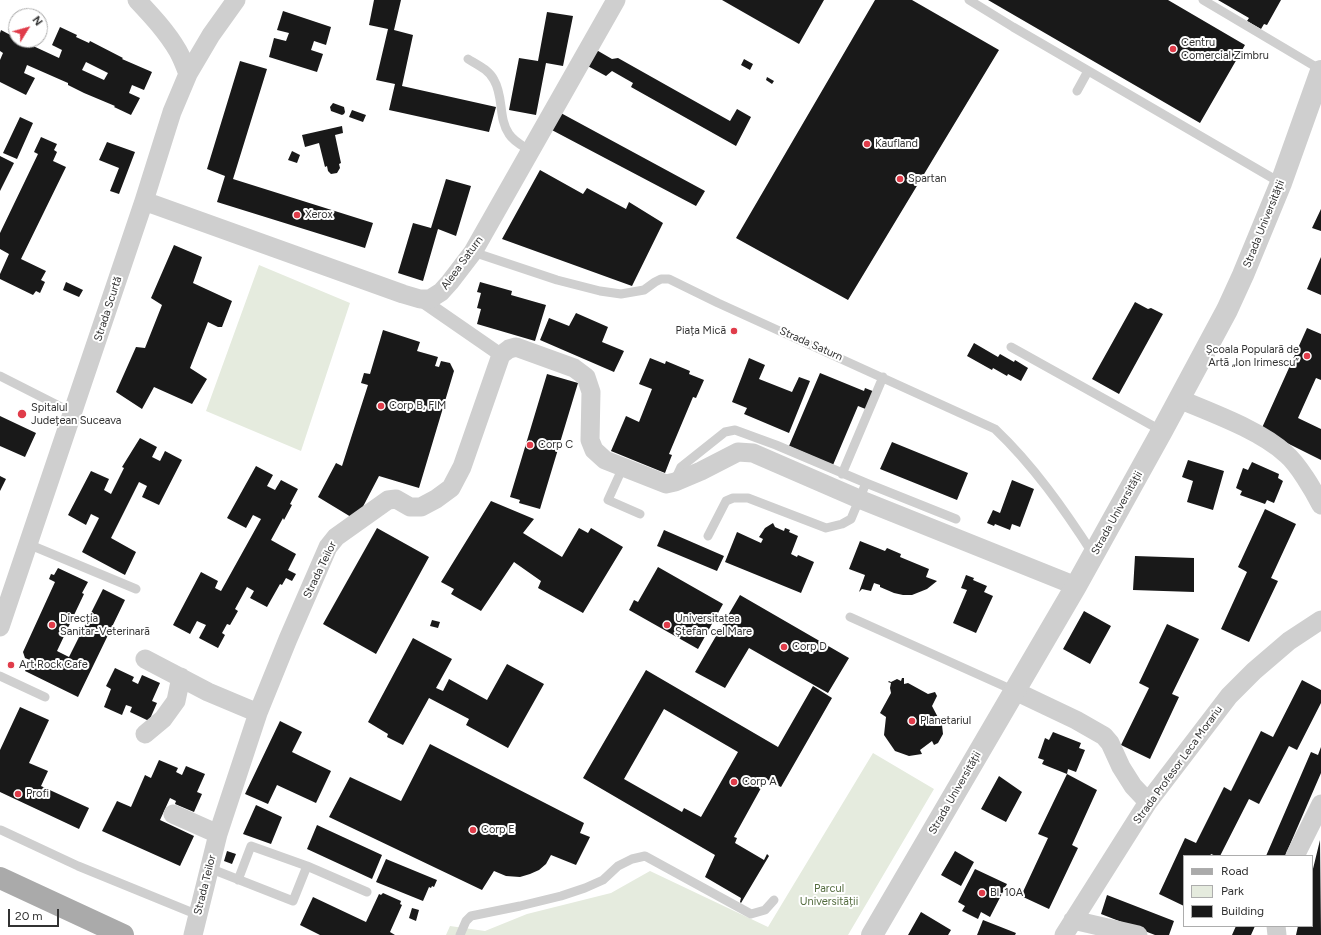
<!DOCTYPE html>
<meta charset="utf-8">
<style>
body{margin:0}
#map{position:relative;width:1321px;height:935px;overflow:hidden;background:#fff;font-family:Figtree,sans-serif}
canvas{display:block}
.legend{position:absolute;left:1183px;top:855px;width:130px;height:72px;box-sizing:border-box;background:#fff;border:1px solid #adadad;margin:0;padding:5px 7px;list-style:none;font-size:12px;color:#323232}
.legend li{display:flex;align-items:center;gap:8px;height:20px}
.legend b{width:20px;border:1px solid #adadad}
.north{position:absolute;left:8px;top:8px;width:40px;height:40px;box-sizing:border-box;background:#fff;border:1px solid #adadad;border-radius:50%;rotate:53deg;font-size:11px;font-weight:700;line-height:16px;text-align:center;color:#323232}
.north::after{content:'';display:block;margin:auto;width:14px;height:18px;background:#e03c4a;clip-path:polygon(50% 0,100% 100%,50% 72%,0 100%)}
.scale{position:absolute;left:8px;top:909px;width:51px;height:18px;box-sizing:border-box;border:2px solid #323232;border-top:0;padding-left:5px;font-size:12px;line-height:14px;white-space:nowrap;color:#323232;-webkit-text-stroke:3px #fff;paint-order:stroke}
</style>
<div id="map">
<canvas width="1321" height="935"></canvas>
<ul class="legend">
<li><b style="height:5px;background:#aaa"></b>Road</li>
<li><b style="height:11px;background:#e5ebde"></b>Park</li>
<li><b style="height:11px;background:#191919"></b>Building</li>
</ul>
<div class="north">N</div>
<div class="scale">20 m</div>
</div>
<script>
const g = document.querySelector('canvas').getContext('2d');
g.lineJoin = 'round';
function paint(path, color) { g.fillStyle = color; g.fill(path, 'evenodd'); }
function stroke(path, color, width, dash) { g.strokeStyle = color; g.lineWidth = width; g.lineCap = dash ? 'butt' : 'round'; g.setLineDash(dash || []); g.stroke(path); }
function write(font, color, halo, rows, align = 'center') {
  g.font = font + ' Figtree,sans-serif'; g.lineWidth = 4; g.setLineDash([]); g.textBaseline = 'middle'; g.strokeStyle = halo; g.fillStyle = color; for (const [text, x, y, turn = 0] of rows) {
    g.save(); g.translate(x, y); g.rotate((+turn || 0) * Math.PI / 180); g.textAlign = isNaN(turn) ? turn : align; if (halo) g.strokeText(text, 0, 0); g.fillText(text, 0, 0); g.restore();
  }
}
paint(new Path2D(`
 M 259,265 L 350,303 L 301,451 L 206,411 Z
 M 873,753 L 934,789 L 848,935 L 446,935 L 450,926 L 485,931 L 527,914 L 611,893 L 650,871 L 768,927 Z`), '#e5ebde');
paint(new Path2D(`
 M 374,0 L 401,0 L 394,30 L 413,35 L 402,86 L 496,107 L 489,132 L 389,110 L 395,84 L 376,80 L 388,29 L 369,25 Z
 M 722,0 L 824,0 L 799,44 Z
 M 875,0 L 912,0 L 999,50 L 848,300 L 736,238 Z
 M 988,0 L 1168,0 L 1245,45 L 1200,123 Z
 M 1218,0 L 1281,0 L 1267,25 L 1264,24 L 1261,29 L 1247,21 L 1249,18 Z
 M 283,11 L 331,27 L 326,45 L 314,41 L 311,50 L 323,54 L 317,72 L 269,57 L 274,38 L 286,41 L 289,33 L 277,30 Z
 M 547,12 L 573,16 L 563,66 L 546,63 L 536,115 L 509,110 L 519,58 L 538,61 Z
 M 60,27 L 77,35 L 76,37 L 89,43 L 90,41 L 123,58 L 122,59 L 152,72 L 144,90 L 132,85 L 129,93 L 140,98 L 131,115 L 114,107 L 115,106 L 84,93 L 68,85 L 68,83 L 27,65 L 24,73 L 35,78 L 26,95 L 0,82 L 0,60 L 3,53 L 0,51 L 0,33 L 1,30 L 16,38 L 16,40 L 31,45 L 59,58 L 62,50 L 52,45 ZM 86,62 L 108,73 L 104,80 L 82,70 Z
 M 593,48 L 612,59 L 618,58 L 730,121 L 737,109 L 751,117 L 736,146 L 631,87 L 633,83 L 612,71 L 606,76 L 584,64 Z
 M 744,59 L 753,64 L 750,70 L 741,65 Z
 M 240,61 L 267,69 L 233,179 L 373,223 L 365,248 L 217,202 L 225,176 L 207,169 Z
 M 767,77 L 774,81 L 772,84 L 766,80 Z
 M 333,103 L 344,107 L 345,112 L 344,114 L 342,115 L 331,111 L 330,107 Z
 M 352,110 L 366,115 L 363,122 L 349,117 Z
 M 559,112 L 705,191 L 696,206 L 548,128 Z
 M 20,117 L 33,123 L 17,159 L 3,153 Z
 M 342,126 L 343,133 L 335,135 L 341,163 L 339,164 L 340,168 L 337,173 L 331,174 L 328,171 L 327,166 L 325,167 L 319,143 L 305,147 L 302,135 Z
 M 41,137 L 57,144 L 54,150 L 57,152 L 53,161 L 66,167 L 21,259 L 46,271 L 41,280 L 45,282 L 40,293 L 36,291 L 33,295 L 0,279 L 0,274 L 9,254 L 0,249 L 0,233 L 38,154 L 34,152 Z
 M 107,142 L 135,152 L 119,194 L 110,191 L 119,168 L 99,160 Z
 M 292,151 L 300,155 L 297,163 L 288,160 Z
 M 0,156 L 14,163 L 0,191 Z
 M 540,170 L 583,194 L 587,188 L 626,209 L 629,202 L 663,223 L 632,286 L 502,239 Z
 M 446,179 L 471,186 L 456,236 L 438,229 L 423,281 L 398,273 L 413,223 L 431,228 Z
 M 1321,209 L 1321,231 L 1312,228 Z
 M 174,245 L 202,257 L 193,283 L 232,301 L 222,327 L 218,327 L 208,322 L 190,368 L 207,379 L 192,404 L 154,387 L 142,409 L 116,392 L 136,347 L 145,348 L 162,305 L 151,298 Z
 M 1321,257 L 1321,295 L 1307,289 Z
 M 66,282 L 83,290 L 79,297 L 63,290 Z
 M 480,282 L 512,291 L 511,295 L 546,305 L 535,341 L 477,324 L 481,309 L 477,308 L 481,293 L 477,292 Z
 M 1135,302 L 1148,309 L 1151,308 L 1163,314 L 1119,394 L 1092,379 Z
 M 576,313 L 608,327 L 602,342 L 624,351 L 614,372 L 540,340 L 549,318 L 569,326 Z
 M 1307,328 L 1321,334 L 1321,380 L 1316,378 L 1298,418 L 1321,429 L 1321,460 L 1261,430 Z
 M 383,330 L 420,342 L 417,351 L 438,357 L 435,366 L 439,367 L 441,361 L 450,363 L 454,371 L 419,488 L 379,476 L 356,520 L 318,497 L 336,463 L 342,466 L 368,385 L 361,383 L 364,373 L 370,374 Z
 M 974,343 L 998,357 L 1000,354 L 1014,362 L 1015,360 L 1028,368 L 1021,381 L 1008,374 L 1007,376 L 993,368 L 992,370 L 967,356 Z
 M 650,358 L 665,364 L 666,361 L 690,371 L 689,374 L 704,380 L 696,398 L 693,397 L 669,454 L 672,455 L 665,473 L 611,451 L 626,416 L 639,422 L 652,389 L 639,384 Z
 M 749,358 L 765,365 L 759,379 L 792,392 L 799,377 L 810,381 L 789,433 L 744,414 L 747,408 L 732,402 Z
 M 820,373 L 864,391 L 865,388 L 875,392 L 868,410 L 858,406 L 833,465 L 789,446 Z
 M 547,374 L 578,383 L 540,509 L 519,503 L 520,500 L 510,497 Z
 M 0,416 L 36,433 L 25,457 L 0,446 Z
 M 140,438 L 157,447 L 152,457 L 160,461 L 165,451 L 182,460 L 159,505 L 142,497 L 147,486 L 139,482 L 111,538 L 136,552 L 125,575 L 82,552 L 99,518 L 91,514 L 86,525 L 68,515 L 91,471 L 109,479 L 104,490 L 111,494 L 124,468 L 122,467 Z
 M 892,442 L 968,473 L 957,500 L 880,469 Z
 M 1188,460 L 1224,471 L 1213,510 L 1187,502 L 1193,481 L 1182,477 Z
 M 1252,462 L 1279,474 L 1278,478 L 1283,481 L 1274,503 L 1267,500 L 1265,504 L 1240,495 L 1242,491 L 1236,488 L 1243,468 L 1248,470 Z
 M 256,466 L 273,475 L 267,486 L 275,490 L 281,480 L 298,489 L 290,504 L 292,505 L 284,520 L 283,518 L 271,540 L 296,554 L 288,570 L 296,574 L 292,581 L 286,578 L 282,585 L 280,584 L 267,607 L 250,598 L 254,591 L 247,587 L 235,609 L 238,611 L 230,625 L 227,624 L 222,633 L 225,635 L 218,648 L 199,638 L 206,625 L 197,621 L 190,634 L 173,625 L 201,572 L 218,581 L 215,588 L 221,591 L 261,519 L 253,515 L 246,528 L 227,518 Z
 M 0,476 L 6,479 L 0,491 Z
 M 1012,480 L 1034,489 L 1020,527 L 1012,524 L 1010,530 L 995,524 L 994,526 L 987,523 L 993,510 L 1000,513 Z
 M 491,501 L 534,519 L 523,533 L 562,557 L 579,528 L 588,533 L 591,528 L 623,547 L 583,613 L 538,588 L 541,581 L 514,562 L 481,611 L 451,594 L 454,589 L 441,582 Z
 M 1265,509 L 1296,524 L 1271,578 L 1278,581 L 1249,642 L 1221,629 L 1247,572 L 1238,567 Z
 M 773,523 L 775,527 L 784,531 L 785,528 L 790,530 L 789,532 L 798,536 L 791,554 L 797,557 L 798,555 L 814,562 L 801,593 L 725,562 L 737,532 L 761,543 L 763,539 L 759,537 L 765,528 Z
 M 377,528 L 429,557 L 376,654 L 323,624 Z
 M 664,530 L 724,556 L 717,571 L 657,546 Z
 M 860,541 L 885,551 L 887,548 L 901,554 L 900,557 L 929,569 L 926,577 L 937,581 L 927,589 L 912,595 L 903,595 L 894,593 L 880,587 L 880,585 L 874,583 L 871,591 L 862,589 L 859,592 L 865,575 L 849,569 Z
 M 1135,556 L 1194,558 L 1194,592 L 1133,590 Z
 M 658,567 L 723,604 L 698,649 L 629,610 L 634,600 L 638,602 Z
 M 58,568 L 88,582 L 82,593 L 84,594 L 57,651 L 69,657 L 103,589 L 125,600 L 78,697 L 25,671 L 30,660 L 25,658 L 23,652 L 55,582 L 49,579 L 51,574 L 54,575 Z
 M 966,575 L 974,578 L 973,580 L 987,586 L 984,592 L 993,596 L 976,633 L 953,623 L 967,590 L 961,588 Z
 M 740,595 L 849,658 L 828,693 L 749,648 L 725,688 L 695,672 Z
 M 1084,611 L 1111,626 L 1090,664 L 1063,649 Z
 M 432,620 L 440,622 L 438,628 L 430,626 Z
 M 1167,624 L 1199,639 L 1172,694 L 1179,697 L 1150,759 L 1121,745 L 1149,688 L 1139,683 Z
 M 413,638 L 452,659 L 436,688 L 443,691 L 449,679 L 487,700 L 507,664 L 544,684 L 508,748 L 466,725 L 469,719 L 429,698 L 403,745 L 387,737 L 388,734 L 368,722 Z
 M 115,668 L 134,677 L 132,681 L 138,684 L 142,675 L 160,683 L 152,701 L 157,703 L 149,721 L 130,712 L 132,707 L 126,705 L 122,715 L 104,707 L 111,689 L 106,686 Z
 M 646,670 L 778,747 L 813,686 L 832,698 L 781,787 L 766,779 L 734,837 L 737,838 L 735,843 L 764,860 L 767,854 L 769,856 L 741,903 L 740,902 L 741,898 L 705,877 L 715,855 L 583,778 ZM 664,709 L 738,752 L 701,817 L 684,808 L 682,812 L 624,779 Z
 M 902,678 L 904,678 L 904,684 L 908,683 L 928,694 L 935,692 L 937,696 L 932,706 L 942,725 L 943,734 L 938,743 L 934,745 L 932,741 L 920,750 L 922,754 L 909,756 L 895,751 L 884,735 L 886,717 L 880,713 L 891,693 L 890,688 L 891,683 L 888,682 L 889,681 L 891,682 L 897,679 L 901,681 Z
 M 1302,680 L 1321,690 L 1321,703 L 1297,750 L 1289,746 L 1259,804 L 1249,799 L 1220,856 L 1216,856 L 1211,854 L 1210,856 L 1184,856 L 1184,906 L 1159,894 L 1185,838 L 1196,843 L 1224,787 L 1231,791 L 1261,731 L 1273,737 Z
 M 20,707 L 49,720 L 29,763 L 48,771 L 41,786 L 89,808 L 79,829 L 0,792 L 0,750 Z
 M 280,721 L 302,732 L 292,752 L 331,771 L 316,803 L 277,785 L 268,804 L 245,794 Z
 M 1053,732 L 1081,743 L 1079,748 L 1085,750 L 1076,772 L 1068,769 L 1067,774 L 1042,764 L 1044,760 L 1038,758 L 1045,738 L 1049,740 Z
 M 430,744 L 584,823 L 580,833 L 590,837 L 576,865 L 551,855 L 546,864 L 539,870 L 530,874 L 520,877 L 506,876 L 494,871 L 482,890 L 329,817 L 350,777 L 401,801 Z
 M 1321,747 L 1321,773 L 1285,856 L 1266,856 L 1311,752 L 1318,755 Z
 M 159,760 L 178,768 L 176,772 L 182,775 L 186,766 L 205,774 L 197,792 L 202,794 L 194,812 L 175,804 L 176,801 L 170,798 L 160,820 L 194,836 L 180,866 L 102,831 L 117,801 L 131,807 L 145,775 L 151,778 Z
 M 1067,774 L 1097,790 L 1072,845 L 1078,848 L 1049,909 L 1021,896 L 1048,838 L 1038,834 Z
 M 999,776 L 1022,792 L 1006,822 L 981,809 Z
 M 256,805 L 282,817 L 271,844 L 243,834 Z
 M 317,825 L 382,855 L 372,879 L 307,849 Z
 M 1320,840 L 1321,935 L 1296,935 L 1298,926 L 1312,926 L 1312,873 Z
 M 227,851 L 236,854 L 232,864 L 224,861 Z
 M 955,851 L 974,862 L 961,886 L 941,875 Z
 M 386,859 L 437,880 L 434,887 L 432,886 L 431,888 L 429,887 L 423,901 L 376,882 Z
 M 975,869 L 1007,884 L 990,917 L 981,912 L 978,919 L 962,911 L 965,906 L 958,902 Z
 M 383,893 L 401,901 L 400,904 L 402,905 L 390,932 L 395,935 L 320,935 L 300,925 L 313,897 L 366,922 L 379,894 L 381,895 Z
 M 1107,895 L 1174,921 L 1169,935 L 1155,935 L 1101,914 Z
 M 412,908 L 419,910 L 416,921 L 409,918 Z
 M 921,912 L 951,930 L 948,935 L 908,935 Z
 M 983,920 L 1016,933 L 1015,935 L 977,935 Z
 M 1236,926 L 1255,926 L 1251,935 L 1232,935 Z`), '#191919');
stroke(new Path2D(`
 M 969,0 L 1013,27 L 1281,183
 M 1203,0 L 1321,70
 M 468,59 C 478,65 489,70 494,80 C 504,97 498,118 509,134 C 514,142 523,146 531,151
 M 1077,91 L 1088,71
 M 473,252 L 557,280 L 600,291 L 621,294 L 644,290 L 655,282 L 661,279 L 669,279 L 718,303 L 995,429 C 1033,465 1064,509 1093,554
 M 1011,347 L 1162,431
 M 0,376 L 73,413
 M 623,467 L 608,500 L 640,514
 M 842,474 L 883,377
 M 675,480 L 681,467 L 725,432 L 735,430 L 776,445 L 866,483 L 851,519 L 842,524 L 826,528 L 748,498 L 733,498 L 726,501 L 708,536
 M 866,483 L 956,519
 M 28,544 L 136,589
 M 850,617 L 1015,691
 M 0,676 L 45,697
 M 1,830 L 78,866 L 198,915
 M 209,868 L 293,901 L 307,866
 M 238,880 L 251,846 L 307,866 L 367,892
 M 460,935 L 466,921 L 471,916 L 520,906 L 561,896 L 585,888 L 603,880 L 618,866 L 632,859 L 645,856 L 751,914 L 765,910 L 774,900`), '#cfcfcf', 9);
stroke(new Path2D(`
 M 420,299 L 501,355`), '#cfcfcf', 14);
stroke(new Path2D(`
 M 137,0 C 152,16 167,32 178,51 C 182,58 185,66 188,74
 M 144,201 L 403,294 L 420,299 L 430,299 L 441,292 L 450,282 L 473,252 L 616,0
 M 1179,399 C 1212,413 1260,430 1286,454 C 1298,464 1314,491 1321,505
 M 0,627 L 144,201 L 172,112 L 188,74 L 211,35 L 236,0
 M 145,659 L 208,692 L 258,713
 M 1015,691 L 1076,720 L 1104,736 L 1110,743 L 1121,767 L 1133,786 L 1148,802
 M 145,734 L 163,719 L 176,701 L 181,677
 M 173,814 L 218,834
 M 1295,856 L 1321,804
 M 1073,920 L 1138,935
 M 1276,926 L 1277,935
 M 193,935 L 218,834 L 258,713 L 288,639 L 328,547 L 336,537 L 388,500 L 396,499 L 410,507 L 421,507 L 436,499 L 451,488 L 462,467 L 501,355 L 509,349 L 516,347 L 574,368 L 586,377 L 591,392 L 590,440 L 594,450 L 605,460 L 666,484 L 675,482 L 701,471 L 738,452 L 753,453 L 859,499 L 1076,586
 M 1064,935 L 1148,802 L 1229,696 L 1254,671 L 1289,641 L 1321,620`), '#cfcfcf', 19);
stroke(new Path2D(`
 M 872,935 L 1076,586 L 1162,431 L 1227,310 L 1243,275 L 1281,183 L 1321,71`), '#cfcfcf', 22);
stroke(new Path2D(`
 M 0,878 L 123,935`), '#aaa', 22);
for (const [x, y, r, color] of [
 [1173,49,4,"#e03c4a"],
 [867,144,4,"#e03c4a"],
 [900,179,4,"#e03c4a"],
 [297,215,4,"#e03c4a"],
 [734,331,4,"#e03c4a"],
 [1307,356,4,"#e03c4a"],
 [381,406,4,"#e03c4a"],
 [22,414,5,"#e03c4a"],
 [530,445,4,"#e03c4a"],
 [52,625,4,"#e03c4a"],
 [667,625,4,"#e03c4a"],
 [784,647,4,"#e03c4a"],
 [11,665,4,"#e03c4a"],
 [912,721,4,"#e03c4a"],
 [734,782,4,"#e03c4a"],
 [18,794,4,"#e03c4a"],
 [473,830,4,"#e03c4a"],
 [982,893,4,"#e03c4a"]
]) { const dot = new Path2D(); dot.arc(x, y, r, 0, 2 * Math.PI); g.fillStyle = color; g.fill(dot); stroke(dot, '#fff', 1.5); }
write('11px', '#323232', '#fff', [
 ["Centru",1181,43],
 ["Comercial Zimbru",1181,56],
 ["Kaufland",875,144],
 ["Spartan",908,179],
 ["Xerox",305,215],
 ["Piața Mică",726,331,"right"],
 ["Școala Populară de",1299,350,"right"],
 ["Artă „Ion Irimescu”",1299,363,"right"],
 ["Corp B, FIM",389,406],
 ["Spitalul",31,408],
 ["Județean Suceava",31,421],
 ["Corp C",538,445],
 ["Direcția",60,619],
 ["Sanitar-Veterinară",60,632],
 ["Universitatea",675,619],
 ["Ștefan cel Mare",675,632],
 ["Corp D",792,647],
 ["Art Rock Cafe",19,665],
 ["Planetariul",920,721],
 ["Corp A",742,782],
 ["Profi",26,794],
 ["Corp E",481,830],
 ["Bl. 10A",990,893]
], 'left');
write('11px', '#323232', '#fff', [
 ["Strada Universității",1264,224,-68],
 ["Aleea Saturn",462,263,-54],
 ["Strada Scurtă",108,309,-72],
 ["Strada Saturn",811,344,24],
 ["Strada Universității",1117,513,-61],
 ["Strada Teilor",320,570,-64],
 ["Strada Profesor Leca Morariu",1178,765,-54],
 ["Strada Universității",955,793,-60],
 ["Strada Teilor",205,885,-76]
]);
write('11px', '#556d40', '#fff', [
 ["Parcul",829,889],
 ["Universității",829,902]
]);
</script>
